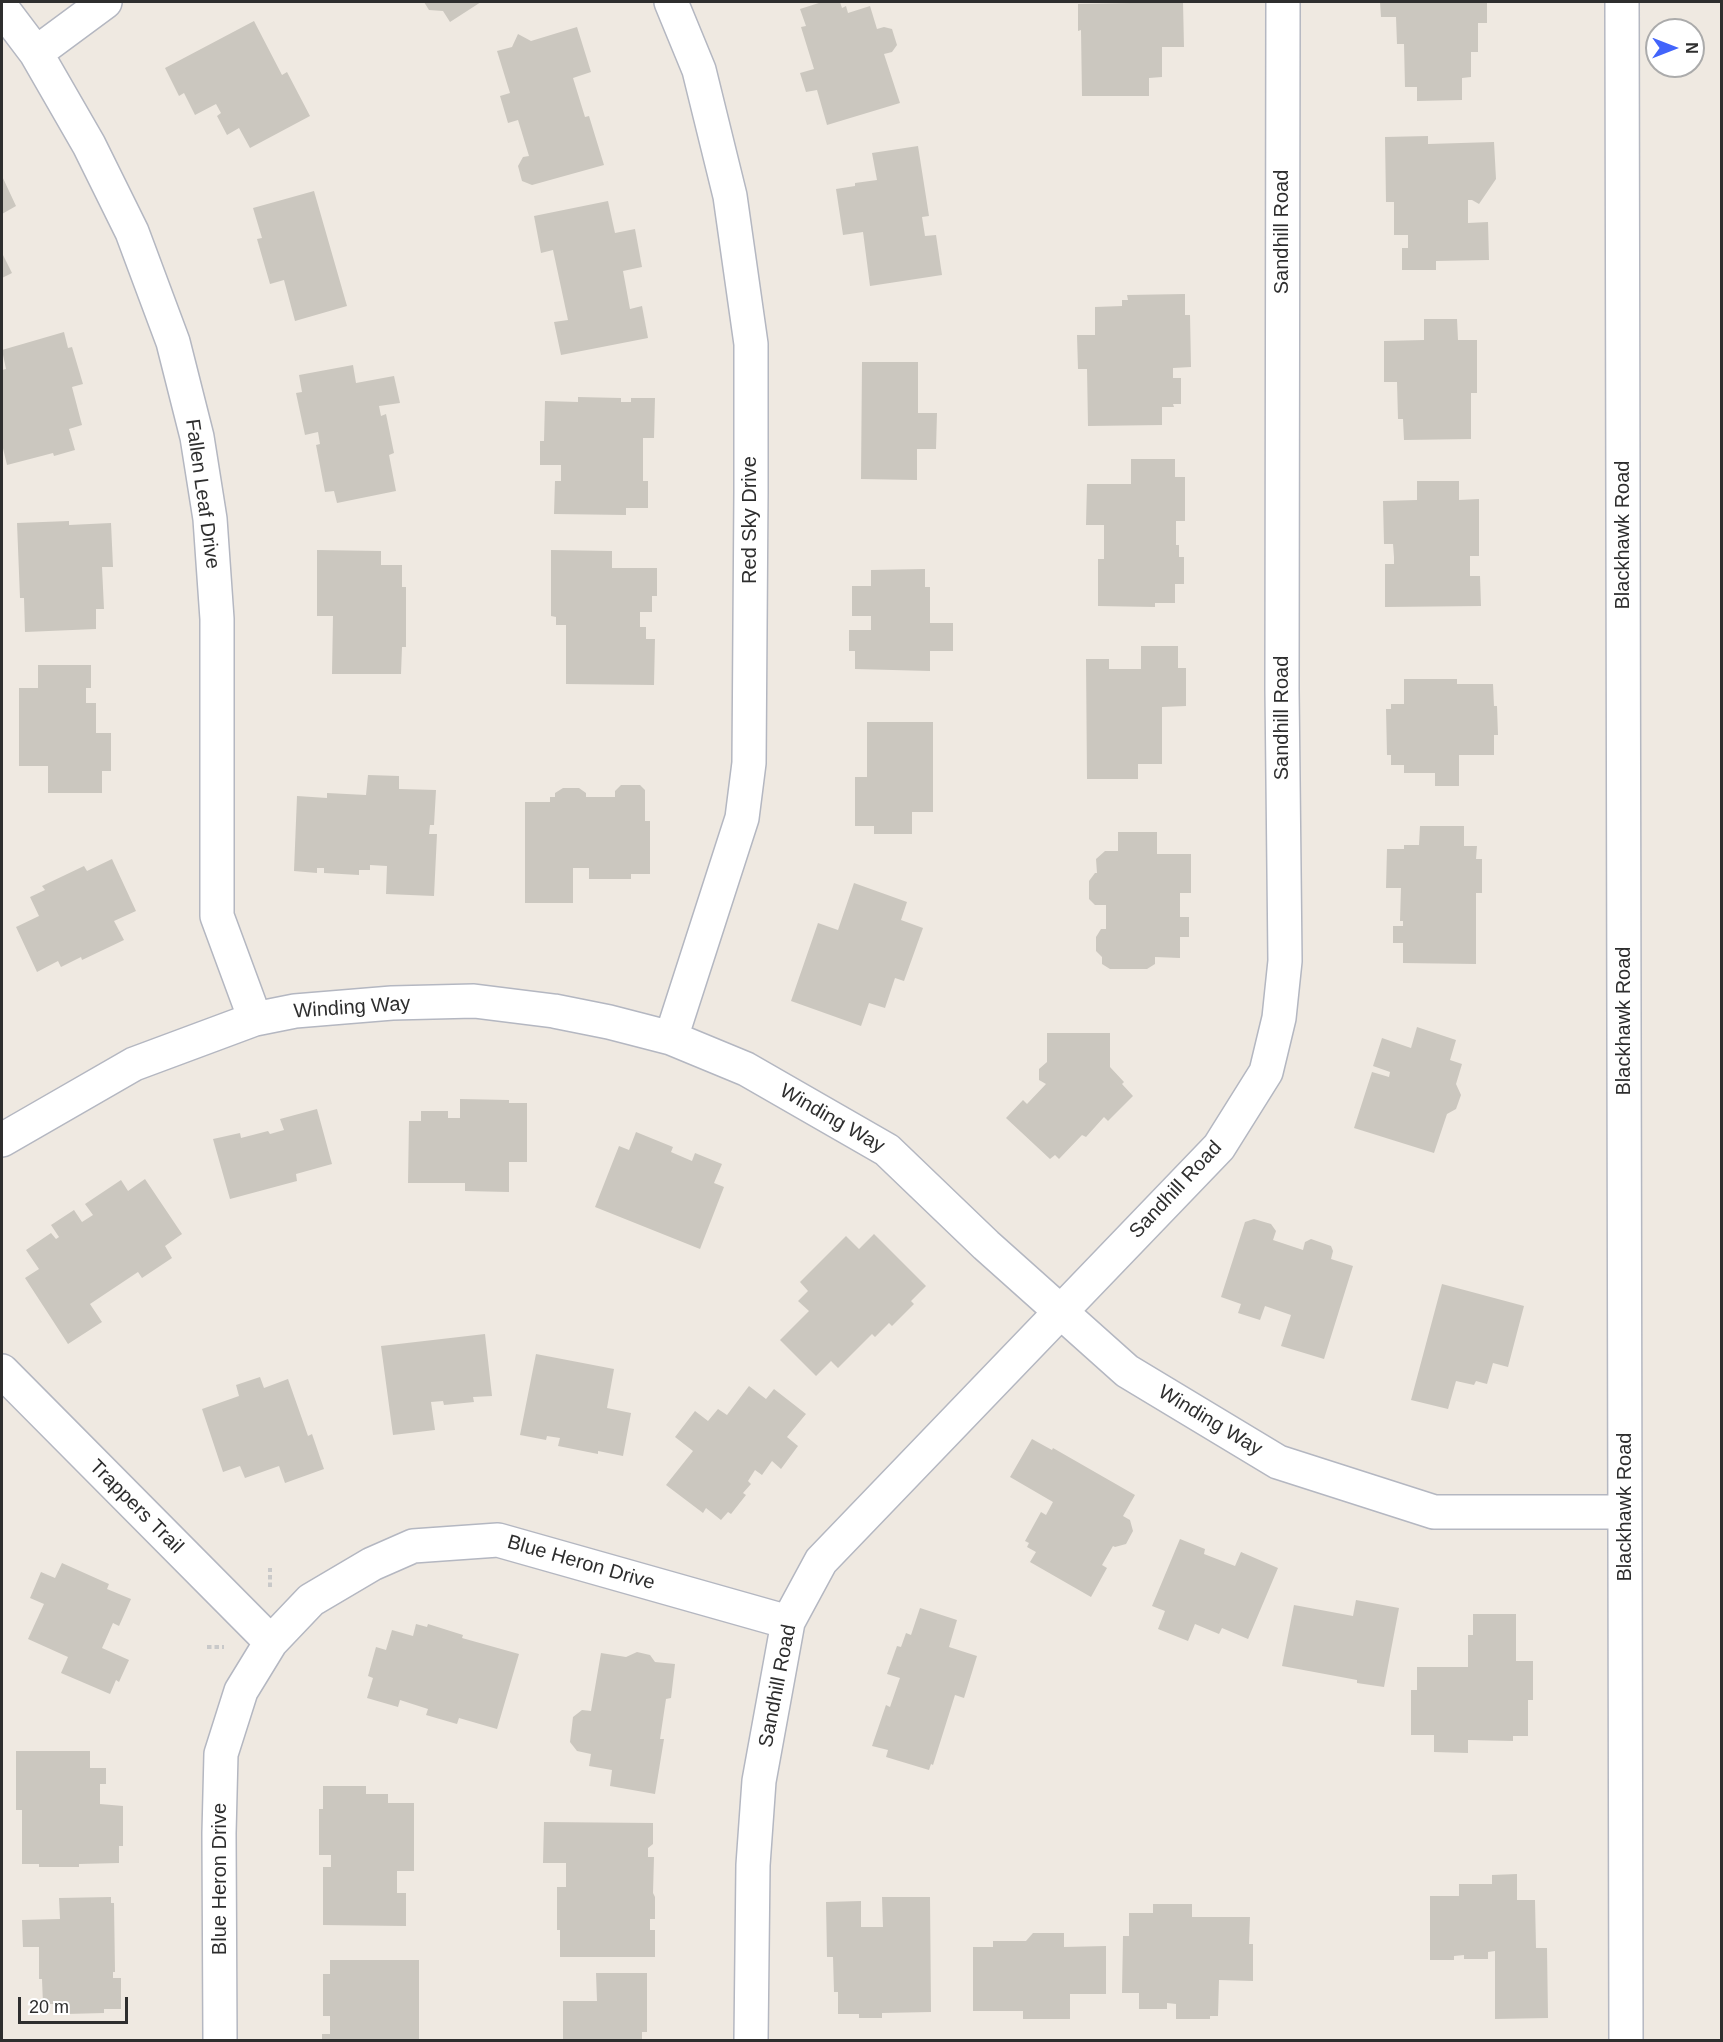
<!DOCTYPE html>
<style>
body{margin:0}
#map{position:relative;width:1723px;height:2042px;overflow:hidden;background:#efe9e1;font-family:Arial,sans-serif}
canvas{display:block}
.frame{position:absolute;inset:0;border:3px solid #2e2e2e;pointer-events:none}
.north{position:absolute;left:1645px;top:18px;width:60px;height:60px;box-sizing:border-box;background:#fff;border:2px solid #ababab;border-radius:50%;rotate:90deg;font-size:16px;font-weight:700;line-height:24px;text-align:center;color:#2e2e2e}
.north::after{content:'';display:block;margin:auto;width:21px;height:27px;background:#4264fb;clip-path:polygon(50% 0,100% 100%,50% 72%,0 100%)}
.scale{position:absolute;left:18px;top:1997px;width:110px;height:27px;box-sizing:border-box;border:3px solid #2e2e2e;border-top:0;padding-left:8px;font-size:18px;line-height:21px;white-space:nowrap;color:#2e2e2e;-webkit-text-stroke:4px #fff;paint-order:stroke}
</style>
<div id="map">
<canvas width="1723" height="2042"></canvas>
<div class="frame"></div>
<div class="north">N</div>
<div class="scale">20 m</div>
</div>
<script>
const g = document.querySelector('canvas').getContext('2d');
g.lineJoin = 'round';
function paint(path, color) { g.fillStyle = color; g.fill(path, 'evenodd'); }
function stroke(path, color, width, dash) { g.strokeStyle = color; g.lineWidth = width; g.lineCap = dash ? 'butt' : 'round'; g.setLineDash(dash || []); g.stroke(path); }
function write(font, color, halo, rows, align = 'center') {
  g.font = font + ' Arial,sans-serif'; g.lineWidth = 5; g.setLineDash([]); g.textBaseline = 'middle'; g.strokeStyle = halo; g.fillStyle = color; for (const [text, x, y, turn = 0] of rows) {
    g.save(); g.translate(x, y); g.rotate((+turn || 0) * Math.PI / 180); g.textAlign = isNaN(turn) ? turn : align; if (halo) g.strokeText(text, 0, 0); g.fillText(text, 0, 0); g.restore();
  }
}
paint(new Path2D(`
 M 424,2 L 481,2 L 450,22 L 443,11 L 429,10 Z
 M 822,2 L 840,2 L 842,8 L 846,6 L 848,13 L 870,6 L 877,29 L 884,27 L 892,29 L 897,45 L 892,52 L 884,54 L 900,103 L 827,125 L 817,90 L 806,92 L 800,73 L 814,69 L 801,27 L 806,26 L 800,9 Z
 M 1183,2 L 1184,47 L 1162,47 L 1162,77 L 1149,78 L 1149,96 L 1082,96 L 1081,30 L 1078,31 L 1078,4 Z
 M 1380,2 L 1487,2 L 1487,23 L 1478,23 L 1478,52 L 1471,52 L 1471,77 L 1462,78 L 1462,100 L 1417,101 L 1417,87 L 1405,87 L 1404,44 L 1397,44 L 1396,17 L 1381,17 Z
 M 254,21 L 282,75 L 287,72 L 310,116 L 250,148 L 239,128 L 227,135 L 217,116 L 221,113 L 216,104 L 195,115 L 184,93 L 179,96 L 165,68 Z
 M 577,27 L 591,72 L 573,78 L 585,117 L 589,116 L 604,165 L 532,185 L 522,181 L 518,166 L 523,157 L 529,156 L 518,120 L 508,123 L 500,96 L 510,93 L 497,51 L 512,47 L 518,34 L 531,41 Z
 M 1428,136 L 1428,144 L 1494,142 L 1496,179 L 1479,204 L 1472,200 L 1468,200 L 1468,223 L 1488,222 L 1489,260 L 1436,261 L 1436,270 L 1402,270 L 1402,248 L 1408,248 L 1408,235 L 1394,235 L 1394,202 L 1386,202 L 1385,137 Z
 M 918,146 L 929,216 L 922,217 L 925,236 L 936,235 L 942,275 L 870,286 L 863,232 L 843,235 L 836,189 L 855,186 L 855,183 L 877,180 L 872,153 Z
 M 2,176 L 16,206 L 2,214 Z
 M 314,191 L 347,306 L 295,321 L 284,280 L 270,284 L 257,239 L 262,238 L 253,208 Z
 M 608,201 L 615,233 L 635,229 L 642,267 L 623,271 L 630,309 L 642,306 L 648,338 L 561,355 L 554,322 L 568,320 L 553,250 L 541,253 L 534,216 Z
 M 2,253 L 12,273 L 2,278 Z
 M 1185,294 L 1185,315 L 1190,315 L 1191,367 L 1173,368 L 1173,378 L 1181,378 L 1181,404 L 1173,404 L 1174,407 L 1162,407 L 1162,425 L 1088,426 L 1087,369 L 1078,369 L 1077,335 L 1095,335 L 1095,307 L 1122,306 L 1122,300 L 1128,300 L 1127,295 Z
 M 1424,319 L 1457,319 L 1458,340 L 1477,340 L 1477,393 L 1471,393 L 1471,439 L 1404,440 L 1403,419 L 1398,419 L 1397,382 L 1384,382 L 1384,341 L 1424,340 Z
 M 64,332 L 68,348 L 72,347 L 83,384 L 72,387 L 82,425 L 69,429 L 75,450 L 54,456 L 53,453 L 7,465 L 2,444 L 2,370 L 6,369 L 2,350 Z
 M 862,362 L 918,362 L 918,413 L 937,413 L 936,449 L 917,449 L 917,480 L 861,479 Z
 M 353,365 L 356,383 L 394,376 L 400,403 L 379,406 L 381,416 L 386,414 L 394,453 L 389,455 L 396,491 L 337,503 L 334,491 L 325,492 L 316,445 L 320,444 L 318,432 L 305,435 L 296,393 L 302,392 L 299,375 Z
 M 578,397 L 621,398 L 621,402 L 631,402 L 631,398 L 655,398 L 654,438 L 643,438 L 643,481 L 648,481 L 648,508 L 626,508 L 626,515 L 554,514 L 555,481 L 561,481 L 561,465 L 540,465 L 540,441 L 544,441 L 545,401 L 578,402 Z
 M 1131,459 L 1175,459 L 1175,477 L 1185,477 L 1185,521 L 1176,521 L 1176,545 L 1179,545 L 1179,557 L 1184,557 L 1184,584 L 1175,584 L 1175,603 L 1155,603 L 1155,607 L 1098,606 L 1098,559 L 1104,559 L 1104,525 L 1086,525 L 1087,484 L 1131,484 Z
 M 1417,481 L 1459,481 L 1459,500 L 1479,499 L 1479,556 L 1470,556 L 1470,576 L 1480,576 L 1481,606 L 1385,607 L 1385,564 L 1394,564 L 1394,557 L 1393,544 L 1384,544 L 1383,501 L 1417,500 Z
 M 69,521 L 69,525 L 111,523 L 113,567 L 102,567 L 104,609 L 96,609 L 96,629 L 25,632 L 24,598 L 20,598 L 17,523 Z
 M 317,550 L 381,551 L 381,565 L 402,565 L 402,587 L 406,587 L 406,647 L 402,647 L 401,674 L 332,674 L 333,616 L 317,616 Z
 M 551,550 L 612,551 L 612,568 L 657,568 L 657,596 L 652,596 L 652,612 L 640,612 L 640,627 L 646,627 L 646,639 L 655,639 L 654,685 L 566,684 L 566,625 L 556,625 L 556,617 L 551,616 Z
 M 925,569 L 925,587 L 930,587 L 930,623 L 953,623 L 953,651 L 930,651 L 930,671 L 855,669 L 855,651 L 849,651 L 849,630 L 871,630 L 871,616 L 852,616 L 852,586 L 871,586 L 871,570 Z
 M 1141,646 L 1178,646 L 1178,668 L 1186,668 L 1186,706 L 1162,707 L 1162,764 L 1138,764 L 1138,779 L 1087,779 L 1086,659 L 1109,659 L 1109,669 L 1141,669 Z
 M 38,665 L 91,665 L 91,688 L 86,688 L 86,703 L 96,703 L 96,733 L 111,733 L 111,771 L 102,771 L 102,793 L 48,793 L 48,766 L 19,766 L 19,688 L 38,688 Z
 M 1404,679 L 1457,679 L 1457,684 L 1493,684 L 1494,706 L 1497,706 L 1498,735 L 1494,735 L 1494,755 L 1459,755 L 1459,786 L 1435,786 L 1435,773 L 1404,773 L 1404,765 L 1391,765 L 1391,755 L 1387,755 L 1386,709 L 1391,709 L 1391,704 L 1404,704 Z
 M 867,722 L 933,722 L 933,812 L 912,812 L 912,834 L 874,834 L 874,826 L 855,826 L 855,777 L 867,777 Z
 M 368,775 L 399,776 L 399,789 L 436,790 L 434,825 L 430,825 L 429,834 L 437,834 L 434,896 L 386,894 L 387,866 L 370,865 L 370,870 L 359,870 L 359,875 L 324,873 L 324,868 L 317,868 L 317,873 L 294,871 L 297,796 L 327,798 L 327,793 L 366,795 Z
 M 621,785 L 640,785 L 645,790 L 645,821 L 650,821 L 650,874 L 631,874 L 631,879 L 589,879 L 589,868 L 573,868 L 573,903 L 525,903 L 525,802 L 550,802 L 550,797 L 555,797 L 555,793 L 563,788 L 579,788 L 586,793 L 586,797 L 615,797 L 615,791 Z
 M 1420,826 L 1464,826 L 1464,846 L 1477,846 L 1476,859 L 1482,859 L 1482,893 L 1476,893 L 1476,964 L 1403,963 L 1403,943 L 1393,943 L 1393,926 L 1403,926 L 1403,921 L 1400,921 L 1401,888 L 1386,888 L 1387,849 L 1404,849 L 1404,845 L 1419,845 Z
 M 1118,832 L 1157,832 L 1157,854 L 1191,854 L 1191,893 L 1180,893 L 1180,917 L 1189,917 L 1189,937 L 1180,937 L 1180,958 L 1155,957 L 1155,964 L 1147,969 L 1110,969 L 1102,964 L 1102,957 L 1096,951 L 1096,937 L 1101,929 L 1106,929 L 1106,905 L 1095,905 L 1089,899 L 1089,881 L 1095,873 L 1097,873 L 1096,859 L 1105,851 L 1118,851 Z
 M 112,859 L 136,911 L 114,921 L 124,940 L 82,960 L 81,957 L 61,967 L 58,961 L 37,972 L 16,927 L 39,916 L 30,897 L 45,890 L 42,886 L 84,866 L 87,871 Z
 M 854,883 L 907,902 L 901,920 L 923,928 L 904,981 L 895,978 L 885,1008 L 869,1003 L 861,1026 L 791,1001 L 818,923 L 838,930 Z
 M 1417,1027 L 1456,1040 L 1450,1060 L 1462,1064 L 1456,1084 L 1461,1095 L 1456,1109 L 1447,1114 L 1434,1153 L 1354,1128 L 1372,1072 L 1389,1077 L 1390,1072 L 1373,1066 L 1382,1038 L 1411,1048 Z
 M 1047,1033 L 1110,1033 L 1110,1067 L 1124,1082 L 1122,1084 L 1133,1096 L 1108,1121 L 1104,1117 L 1086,1137 L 1082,1135 L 1059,1159 L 1055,1155 L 1050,1159 L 1006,1118 L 1023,1100 L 1027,1104 L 1046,1084 L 1039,1080 L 1039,1069 L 1047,1062 Z
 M 460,1099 L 509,1100 L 509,1103 L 527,1103 L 527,1162 L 509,1162 L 509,1192 L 465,1191 L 465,1183 L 408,1183 L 409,1121 L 421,1121 L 421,1111 L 448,1111 L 448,1118 L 460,1118 Z
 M 317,1109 L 332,1164 L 296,1174 L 297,1181 L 230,1199 L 213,1139 L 240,1133 L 241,1138 L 268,1131 L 270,1134 L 284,1130 L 280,1119 Z
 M 636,1132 L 673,1147 L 671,1152 L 692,1161 L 695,1153 L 722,1164 L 714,1183 L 724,1187 L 700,1249 L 595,1207 L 619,1146 L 629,1150 Z
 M 145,1179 L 182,1234 L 165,1246 L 172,1258 L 142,1278 L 138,1272 L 90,1304 L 102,1322 L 68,1344 L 25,1278 L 39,1269 L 26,1250 L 51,1233 L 56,1239 L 59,1237 L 51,1225 L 74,1210 L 82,1222 L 93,1215 L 85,1204 L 121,1180 L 128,1191 Z
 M 1254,1219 L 1271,1224 L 1276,1231 L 1273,1240 L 1303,1250 L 1305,1242 L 1311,1239 L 1331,1246 L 1333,1251 L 1331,1259 L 1353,1266 L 1324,1359 L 1281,1346 L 1291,1315 L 1265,1306 L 1260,1320 L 1238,1313 L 1241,1304 L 1221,1297 L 1245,1222 Z
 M 874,1234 L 926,1286 L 911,1301 L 914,1304 L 892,1326 L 889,1323 L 875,1337 L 872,1334 L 838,1368 L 831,1361 L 816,1376 L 780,1340 L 809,1311 L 798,1301 L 808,1291 L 800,1282 L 846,1236 L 859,1249 Z
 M 1442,1284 L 1524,1306 L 1508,1367 L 1493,1363 L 1487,1384 L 1476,1381 L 1474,1385 L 1456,1381 L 1448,1409 L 1411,1400 Z
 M 485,1334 L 492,1396 L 473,1397 L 474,1402 L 444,1405 L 443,1401 L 431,1402 L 435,1430 L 393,1435 L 381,1346 Z
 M 536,1354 L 614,1369 L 607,1408 L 631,1413 L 623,1456 L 598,1451 L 598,1454 L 558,1446 L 560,1438 L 547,1436 L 546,1440 L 520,1435 Z
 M 260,1377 L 264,1388 L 288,1379 L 308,1436 L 312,1434 L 324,1469 L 285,1483 L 279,1466 L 245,1478 L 240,1466 L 223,1472 L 202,1409 L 239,1396 L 236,1385 Z
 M 749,1386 L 766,1399 L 774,1389 L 806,1414 L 787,1437 L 798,1446 L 781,1469 L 772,1461 L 762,1475 L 755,1470 L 748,1481 L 751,1484 L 743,1493 L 746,1495 L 731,1514 L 728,1512 L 721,1520 L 706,1508 L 703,1513 L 666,1485 L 693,1451 L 675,1437 L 695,1411 L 708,1421 L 718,1409 L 727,1415 Z
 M 1032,1439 L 1052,1450 L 1053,1448 L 1135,1495 L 1123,1516 L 1130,1520 L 1133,1531 L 1126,1544 L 1115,1547 L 1113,1546 L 1102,1565 L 1107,1568 L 1091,1597 L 1030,1562 L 1036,1552 L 1027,1547 L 1029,1543 L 1025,1541 L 1041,1512 L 1046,1515 L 1053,1502 L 1010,1477 Z
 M 1180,1539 L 1205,1549 L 1204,1554 L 1235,1566 L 1241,1552 L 1278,1568 L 1248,1639 L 1222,1628 L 1219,1634 L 1195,1624 L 1188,1641 L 1158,1629 L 1165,1611 L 1152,1606 Z
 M 62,1563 L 109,1584 L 107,1589 L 131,1599 L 119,1626 L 113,1623 L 102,1648 L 129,1660 L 119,1682 L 116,1680 L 110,1694 L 61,1673 L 68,1657 L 28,1639 L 44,1604 L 30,1598 L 41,1572 L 55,1578 Z
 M 1356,1600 L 1399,1608 L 1384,1687 L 1357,1683 L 1357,1680 L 1282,1666 L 1294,1605 L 1353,1616 Z
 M 920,1608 L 957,1620 L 949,1647 L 977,1656 L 964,1698 L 955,1695 L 933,1765 L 931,1764 L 929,1770 L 886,1757 L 888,1750 L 872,1746 L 886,1705 L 890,1707 L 900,1678 L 887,1674 L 897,1646 L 901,1647 L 906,1633 L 911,1635 Z
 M 1473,1614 L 1516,1614 L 1516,1661 L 1533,1661 L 1533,1700 L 1528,1700 L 1528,1736 L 1513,1736 L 1513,1741 L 1468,1740 L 1468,1753 L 1434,1752 L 1434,1735 L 1411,1735 L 1411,1690 L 1417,1690 L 1417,1667 L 1468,1667 L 1468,1635 L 1473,1635 Z
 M 416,1624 L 427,1627 L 428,1624 L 463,1635 L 462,1638 L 519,1654 L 497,1729 L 459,1718 L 457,1724 L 426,1715 L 428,1709 L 400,1700 L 398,1707 L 367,1698 L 373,1678 L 368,1676 L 376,1647 L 386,1650 L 392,1630 L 413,1636 Z
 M 637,1652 L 650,1655 L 655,1662 L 675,1664 L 671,1698 L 666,1699 L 660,1739 L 664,1739 L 655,1794 L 610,1786 L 612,1770 L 589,1766 L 591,1754 L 577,1751 L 570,1742 L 573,1717 L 582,1710 L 591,1711 L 601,1653 L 626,1657 Z
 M 16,1751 L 90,1751 L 90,1768 L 106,1768 L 106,1784 L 100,1784 L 100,1804 L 123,1806 L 123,1846 L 119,1846 L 119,1863 L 79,1864 L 79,1867 L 39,1867 L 39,1864 L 22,1864 L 22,1810 L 16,1810 Z
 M 323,1786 L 366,1786 L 366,1794 L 388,1794 L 388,1803 L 414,1803 L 414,1871 L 397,1871 L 397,1893 L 406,1893 L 406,1926 L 323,1925 L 323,1867 L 331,1867 L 331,1855 L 319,1855 L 319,1809 L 323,1809 Z
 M 544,1822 L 653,1823 L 653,1844 L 648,1848 L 648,1857 L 654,1857 L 653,1893 L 655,1897 L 655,1919 L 650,1919 L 650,1930 L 655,1930 L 655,1957 L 560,1957 L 560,1930 L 557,1930 L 557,1887 L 566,1887 L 566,1863 L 543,1863 Z
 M 1517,1874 L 1517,1900 L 1535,1900 L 1536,1948 L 1547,1948 L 1548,2018 L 1495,2019 L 1495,1951 L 1488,1952 L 1488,1959 L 1464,1959 L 1464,1955 L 1454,1956 L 1454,1960 L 1430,1960 L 1430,1896 L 1459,1896 L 1459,1884 L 1492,1884 L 1492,1875 Z
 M 111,1897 L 111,1903 L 114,1903 L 115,1972 L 113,1972 L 113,1978 L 121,1978 L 121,2009 L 104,2009 L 104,2013 L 66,2014 L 66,2004 L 43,2004 L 42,1979 L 39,1979 L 39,1947 L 23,1947 L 22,1920 L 60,1919 L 59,1898 Z
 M 882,1897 L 930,1897 L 931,2012 L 882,2013 L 882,2018 L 859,2018 L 859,2014 L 838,2014 L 838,1992 L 834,1992 L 833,1957 L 827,1957 L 826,1902 L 861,1901 L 861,1927 L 883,1927 Z
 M 1153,1904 L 1192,1904 L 1192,1917 L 1250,1917 L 1249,1944 L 1253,1944 L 1253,1981 L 1219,1980 L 1218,2016 L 1210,2016 L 1210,2019 L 1176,2019 L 1176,2004 L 1167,2003 L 1167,2009 L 1139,2009 L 1139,1993 L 1122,1993 L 1123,1936 L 1129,1936 L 1129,1913 L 1153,1913 Z
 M 1033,1933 L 1064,1933 L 1064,1947 L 1106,1946 L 1106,1994 L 1070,1994 L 1070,2019 L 1023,2019 L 1023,2011 L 973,2011 L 973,1947 L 993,1947 L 993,1941 L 1026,1941 Z
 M 330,1960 L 419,1960 L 419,2040 L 322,2040 L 322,2034 L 330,2034 L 330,2016 L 323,2016 L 323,1974 L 330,1974 Z
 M 596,1973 L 647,1973 L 647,2032 L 642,2032 L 642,2040 L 563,2040 L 563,2001 L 597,2001 Z`), '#cbc7bf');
const minor = new Path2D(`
 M 1622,2 L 1626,2040
 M 2,8 L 36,53 L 89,145 L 132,232 L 173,342 L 197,437 L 210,519 L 217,619 L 217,916 L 255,1019
 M 36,53 L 105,2
 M 671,1038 L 742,818 L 749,763 L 751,492 L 751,344 L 730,196 L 699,70 L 671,2
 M 2,1140 L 134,1064 L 255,1019 L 295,1011 L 392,1003 L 474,1001 L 554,1011 L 609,1022 L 671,1038 L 746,1069 L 887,1150 L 986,1245 L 1127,1371 L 1278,1462 L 1434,1512 L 1625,1512
 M 2,1371 L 271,1642
 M 220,2040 L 219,1833 L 221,1754 L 241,1691 L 271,1642 L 311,1600 L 372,1564 L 413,1546 L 498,1540 L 788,1622
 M 751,2040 L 753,1865 L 759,1781 L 788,1622 L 821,1561 L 1219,1147 L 1266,1072 L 1279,1018 L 1285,961 L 1282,689 L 1283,2`);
stroke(minor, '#b4b7c1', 36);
stroke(new Path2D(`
 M 270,1587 L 270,1568
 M 207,1647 L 224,1647`), '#c9c9c9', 4, [4.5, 3]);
stroke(minor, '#fff', 33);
write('20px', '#2e2e2e', '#fff', [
 ["Sandhill Road",1282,232,-90],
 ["Fallen Leaf Drive",202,494,82],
 ["Red Sky Drive",750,520,-90],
 ["Blackhawk Road",1623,535,-90],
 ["Sandhill Road",1282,718,-90],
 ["Winding Way",352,1008,-4],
 ["Blackhawk Road",1624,1021,-90],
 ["Winding Way",832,1119,30],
 ["Sandhill Road",1176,1190,-47],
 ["Winding Way",1210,1421,31],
 ["Trappers Trail",136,1507,45],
 ["Blackhawk Road",1625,1507,-90],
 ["Blue Heron Drive",581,1563,16],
 ["Sandhill Road",778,1686,-79],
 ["Blue Heron Drive",220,1879,-90]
]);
</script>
